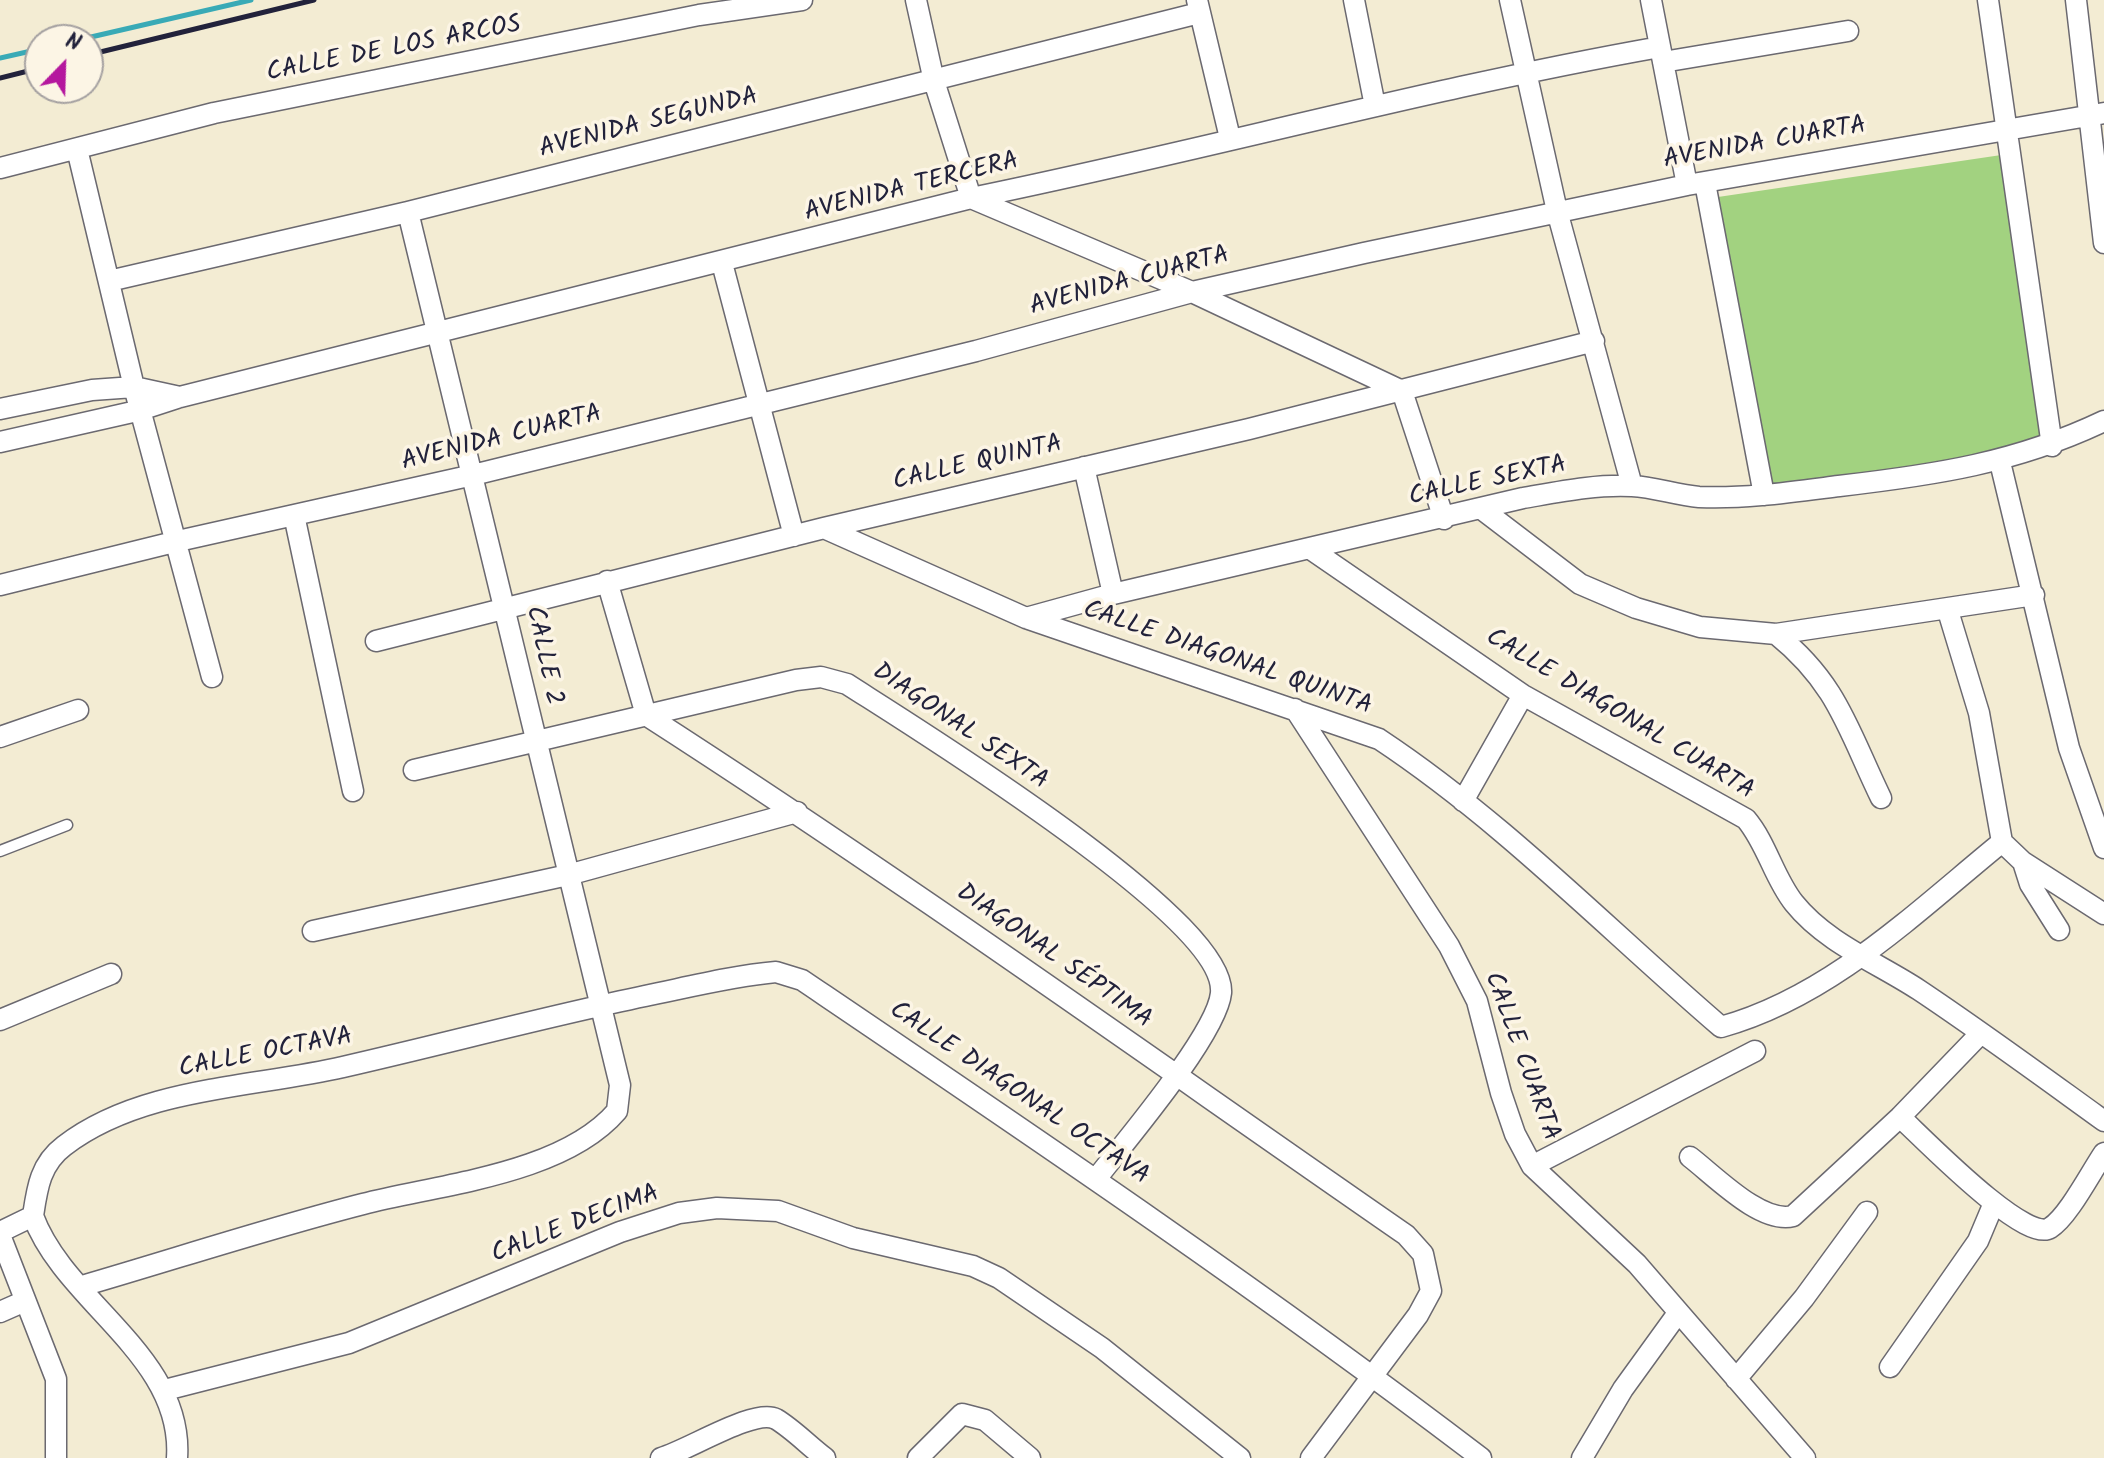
<!DOCTYPE html>
<meta charset="utf-8">
<style>
body{margin:0}
#map{position:relative;width:2104px;height:1458px;overflow:hidden;background:#f3ecd3;font-family:Kalam,sans-serif}
canvas{display:block}
.north{position:absolute;left:24px;top:24px;width:80px;height:80px;box-sizing:border-box;background:#fcf5e5;border:2px solid #a5a1a1;border-radius:50%;rotate:23deg;font-size:22px;font-weight:700;line-height:32px;text-align:center;color:#22223b}
.north::after{content:'';display:block;margin:auto;width:28px;height:36px;background:#b5179e;clip-path:polygon(50% 0,100% 100%,50% 72%,0 100%)}
</style>
<div id="map">
<canvas width="2104" height="1458"></canvas>
<div class="north">N</div>
</div>
<script>
const g = document.querySelector('canvas').getContext('2d');
g.lineJoin = 'round';
function paint(path, color) { g.fillStyle = color; g.fill(path, 'evenodd'); }
function stroke(path, color, width, dash) { g.strokeStyle = color; g.lineWidth = width; g.lineCap = dash ? 'butt' : 'round'; g.setLineDash(dash || []); g.stroke(path); }
function write(font, color, halo, rows, align = 'center') {
  g.font = font + ' Kalam,sans-serif'; g.lineWidth = 7; g.setLineDash([]); g.textBaseline = 'middle'; g.strokeStyle = halo; g.fillStyle = color; for (const [text, x, y, turn = 0] of rows) {
    g.save(); g.translate(x, y); g.rotate((+turn || 0) * Math.PI / 180); g.textAlign = isNaN(turn) ? turn : align; if (halo) g.strokeText(text, 0, 0); g.fillText(text, 0, 0); g.restore();
  }
}
paint(new Path2D(`
 M 2008,154 L 2046,447 L 1768,491 L 1718,197 Z`), '#a2d280');
stroke(new Path2D(`
 M 78,40 L 251,0
 M 0,58 L 40,49`), '#39aab6', 5);
const lane = new Path2D(`
 M 0,851 L 67,825`);
const street = new Path2D(`
 M 916,0 L 934,81 L 971,198 L 1192,292 L 1402,391 L 1444,519
 M 1197,0 L 1230,138
 M 1354,0 L 1375,106
 M 1510,0 L 1557,211 L 1632,486
 M 1651,0 L 1687,185
 M 1988,0 L 2052,446
 M 2076,0 L 2104,243
 M 1663,62 L 1848,31
 M 77,149 L 134,387 L 212,677
 M 0,168 L 214,113 L 699,15 L 802,0
 M 1705,183 L 1764,495
 M 722,263 L 794,536
 M 109,281 L 408,212 L 1199,13
 M 0,409 L 92,390 L 134,387 L 180,397
 M 0,442 L 137,411 L 180,397 L 971,198 C 1202,151 1428,88 1660,47
 M 2000,462 L 2069,748 L 2104,848
 M 1084,467 L 1113,594
 M 1483,510 L 1580,584 L 1636,608 L 1700,627 L 1776,634 L 2034,595
 M 294,515 L 353,791
 M 824,528 L 1026,618 L 1379,739 C 1503,821 1608,930 1721,1027 C 1830,997 1916,912 2002,842
 M 1312,550 L 1523,695 L 1746,819 C 1767,844 1774,878 1794,903 C 1826,943 1878,963 1919,990 C 1982,1032 2043,1077 2104,1121
 M 607,581 L 646,715 C 904,881 1153,1060 1406,1235 L 1423,1254 L 1431,1291 L 1418,1315 L 1311,1458
 M 0,585 L 178,541 L 473,475 L 976,351 L 1192,292 L 1364,253 L 1687,185 L 2104,113
 M 1948,611 L 1979,713 L 2002,842
 M 1026,618 L 1113,594 L 1523,498 C 1558,492 1596,484 1632,486 C 1654,487 1676,495 1699,497 C 1745,499 1792,492 1839,486 C 1934,475 2016,463 2104,421
 M 1776,634 C 1838,684 1848,730 1881,798
 M 376,641 L 824,528 L 1249,429 L 1594,341
 M 1295,709 L 1449,946 L 1477,1001 L 1501,1093 L 1515,1134 L 1532,1166 L 1637,1264 L 1805,1458
 M 0,737 L 78,710
 M 414,770 L 796,680 L 821,677 L 847,684 C 912,726 1227,919 1221,993 C 1217,1034 1124,1143 1096,1179
 M 1463,801 L 1523,695
 M 2002,842 L 2023,862 L 2104,914
 M 2023,862 L 2030,884 L 2059,930
 M 313,931 L 568,875 L 797,812
 M 0,1020 L 111,974
 M 1900,1117 C 1921,1136 2025,1244 2050,1228 C 2068,1217 2091,1172 2104,1153
 M 1690,1157 C 1716,1177 1761,1224 1793,1216 L 1900,1117 L 1981,1033
 M 1532,1166 L 1755,1051
 M 33,1216 C 65,1303 184,1356 177,1458
 M 0,1232 L 33,1216 C 37,1189 40,1164 64,1146 C 141,1087 252,1088 343,1067 C 444,1044 544,1017 645,996 C 689,987 732,976 776,972 L 802,980 C 1031,1135 1261,1290 1481,1458
 M 0,1235 L 56,1379 L 56,1458
 M 82,1286 C 175,1259 269,1228 363,1204 C 441,1184 563,1174 617,1111 L 620,1085 L 408,212
 M 0,1312 L 25,1301
 M 1890,1367 L 1978,1241 L 1994,1203
 M 1736,1379 L 1804,1298 L 1867,1212
 M 165,1390 L 349,1343 L 620,1232 L 679,1213 L 717,1208 L 778,1211 L 853,1238 L 973,1266 L 999,1278 L 1102,1348 L 1240,1458
 M 661,1458 C 689,1450 754,1408 776,1419 C 793,1429 809,1446 825,1458
 M 918,1458 L 962,1414 L 985,1420 L 1030,1458
 M 1582,1458 L 1623,1389 L 1678,1313`);
stroke(lane, '#6b6970', 13);
stroke(street, '#6b6970', 23);
stroke(lane, '#fff', 10);
stroke(street, '#fff', 20);
stroke(new Path2D(`
 M 88,55 L 314,0
 M 0,78 L 40,68`), '#22223b', 5);
write('26px', '#22223b', '#fcf5e5', [
 ["CALLE DE LOS ARCOS",394,51,-11],
 ["AVENIDA SEGUNDA",649,125,-14],
 ["AVENIDA CUARTA",1765,145,-10],
 ["AVENIDA TERCERA",912,189,-14],
 ["AVENIDA CUARTA",1130,283,-15],
 ["AVENIDA CUARTA",502,440,-14],
 ["CALLE QUINTA",978,465,-13],
 ["CALLE SEXTA",1488,483,-12],
 ["CALLE 2",542,656,78],
 ["CALLE DIAGONAL QUINTA",1227,660,19],
 ["CALLE DIAGONAL CUARTA",1619,716,31],
 ["DIAGONAL SEXTA",959,728,34],
 ["DIAGONAL SÉPTIMA",1053,958,35],
 ["CALLE OCTAVA",266,1055,-11],
 ["CALLE CUARTA",1520,1057,70],
 ["CALLE DIAGONAL OCTAVA",1018,1095,34],
 ["CALLE DECIMA",576,1226,-21]
]);
</script>
